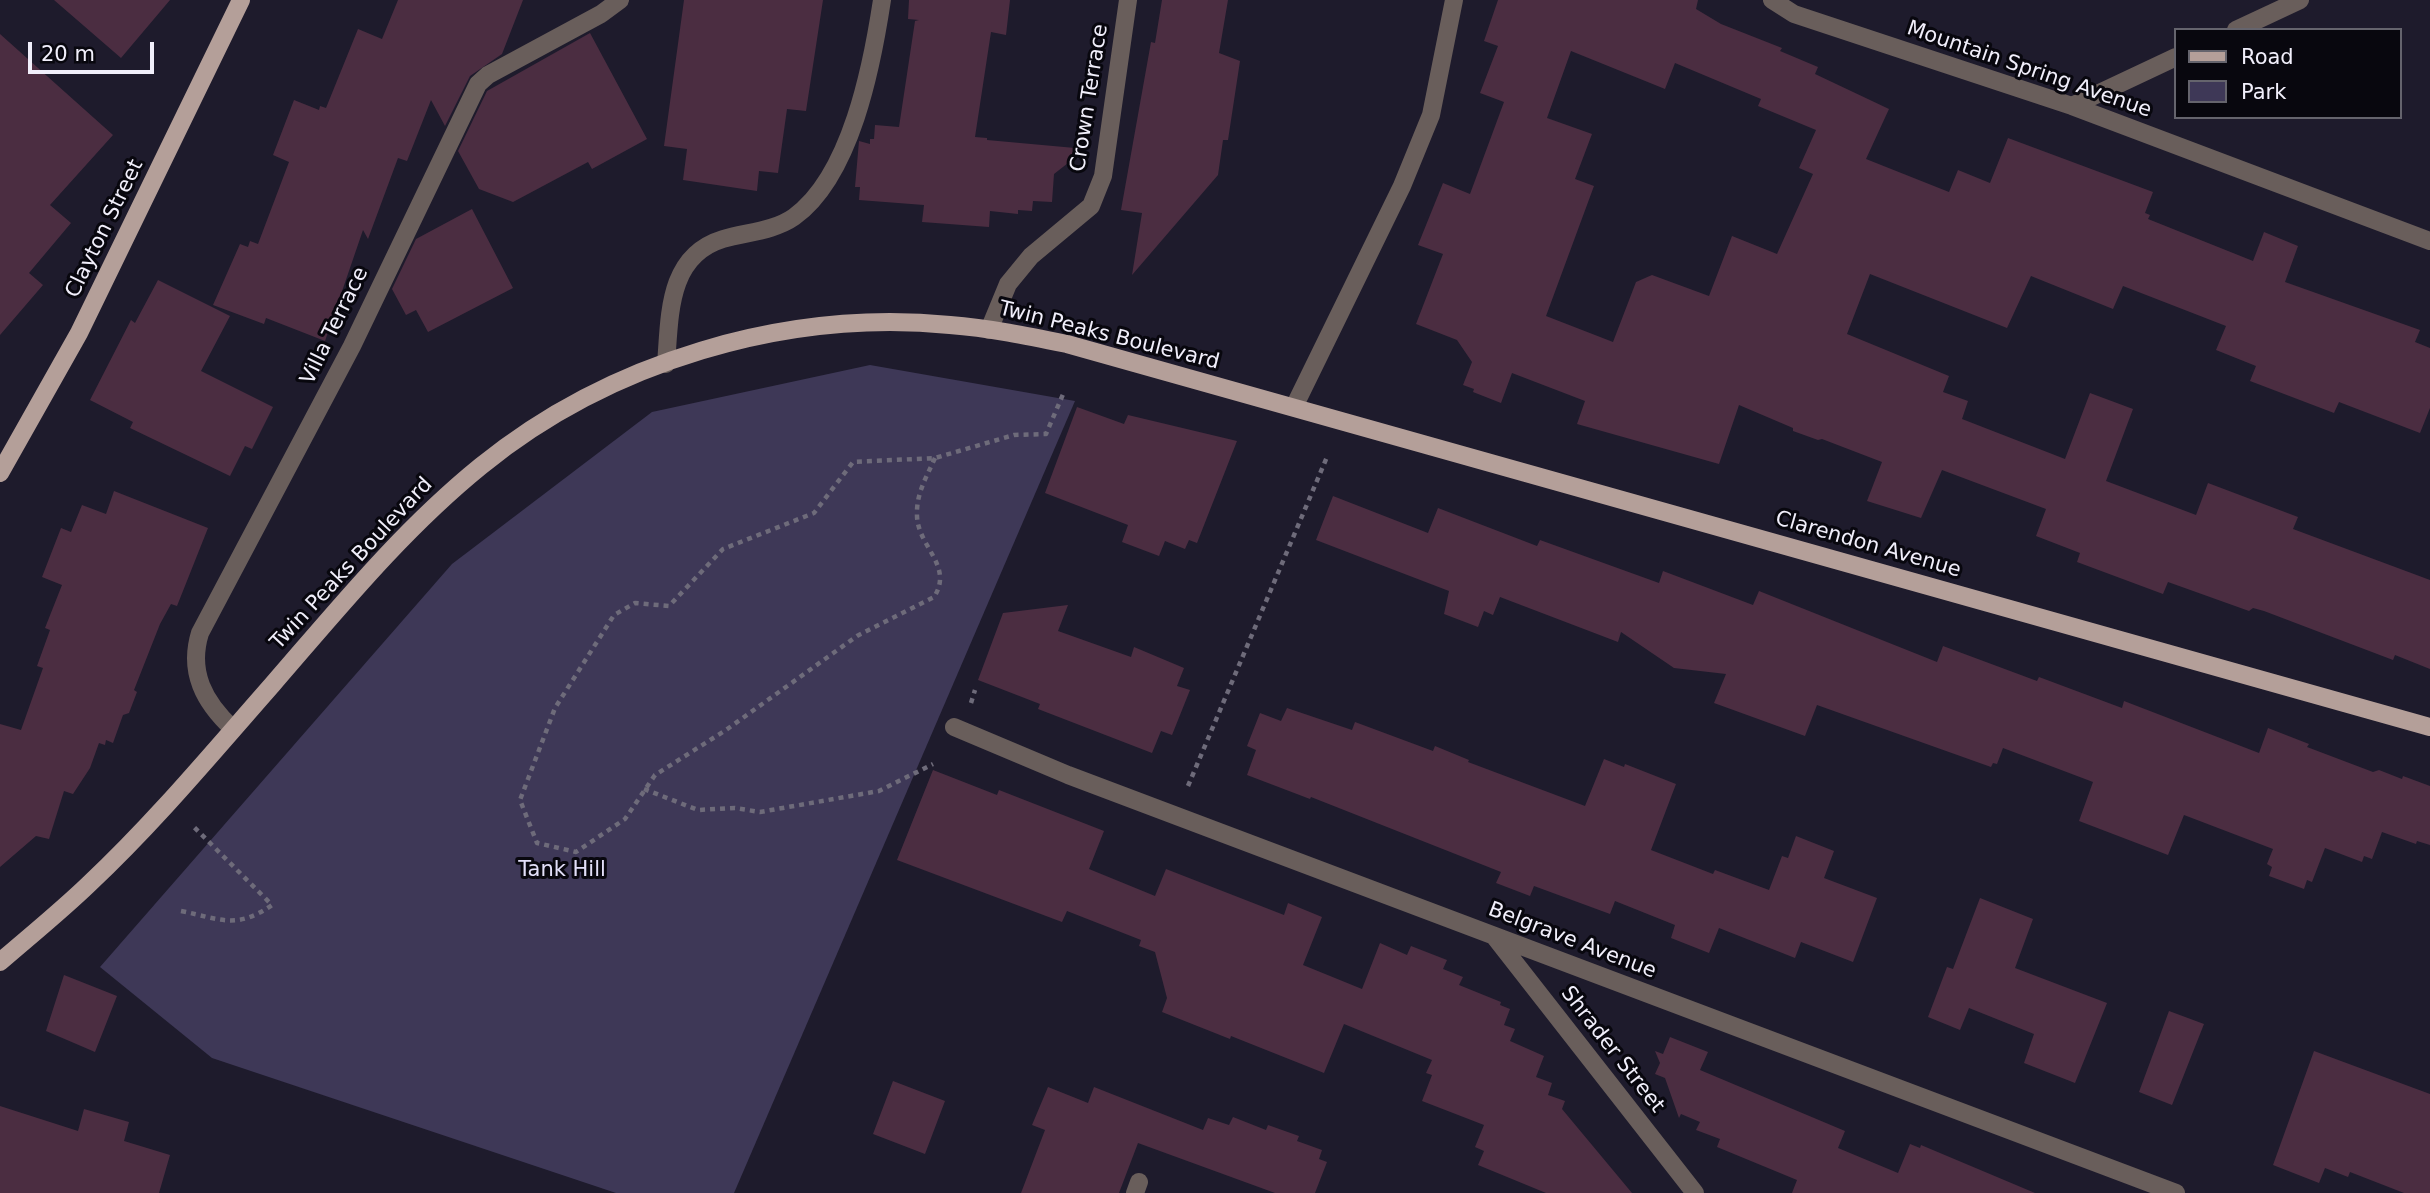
<!DOCTYPE html>
<style>
body{margin:0}
#map{position:relative;width:2430px;height:1193px;overflow:hidden;background:#1e1b2c;font-family:"DejaVu Sans",sans-serif}
canvas{display:block}
.legend{position:absolute;left:2174px;top:28px;width:228px;height:91px;box-sizing:border-box;background:#08070e;border:2px solid #65646d;margin:0;padding:9px 12px;list-style:none;font-size:21px;color:#f1effb}
.legend li{display:flex;align-items:center;gap:14px;height:35px}
.legend b{width:35px;border:2px solid #65646d}
.scale{position:absolute;left:28px;top:42px;width:126px;height:32px;box-sizing:border-box;border:4px solid #f1effb;border-top:0;padding-left:9px;font-size:21px;line-height:24px;white-space:nowrap;color:#f1effb;-webkit-text-stroke:5px #08070e;paint-order:stroke}
</style>
<div id="map">
<canvas width="2430" height="1193"></canvas>
<ul class="legend">
<li><b style="height:9px;background:#b49f99"></b>Road</li>
<li><b style="height:19px;background:#3e3857"></b>Park</li>
</ul>
<div class="scale">20 m</div>
</div>
<script>
const g = document.querySelector('canvas').getContext('2d');
g.lineJoin = 'round';
function paint(path, color) { g.fillStyle = color; g.fill(path, 'evenodd'); }
function stroke(path, color, width, dash) { g.strokeStyle = color; g.lineWidth = width; g.lineCap = dash ? 'butt' : 'round'; g.setLineDash(dash || []); g.stroke(path); }
function write(font, color, halo, rows, align = 'center') {
  g.font = font + ' "DejaVu Sans",sans-serif'; g.lineWidth = 6; g.setLineDash([]); g.textBaseline = 'middle'; g.strokeStyle = halo; g.fillStyle = color; for (const [text, x, y, turn = 0] of rows) {
    g.save(); g.translate(x, y); g.rotate((+turn || 0) * Math.PI / 180); g.textAlign = isNaN(turn) ? turn : align; if (halo) g.strokeText(text, 0, 0); g.fillText(text, 0, 0); g.restore();
  }
}
paint(new Path2D(`
 M 870,365 L 1075,401 L 734,1193 L 616,1193 L 212,1058 L 100,967 L 452,564 L 652,412 Z`), '#3e3857');
paint(new Path2D(`
 M 54,0 L 170,0 L 121,58 Z
 M 398,0 L 523,0 L 502,54 L 470,76 L 445,126 L 431,100 L 407,161 L 398,158 L 368,239 L 363,230 L 325,341 L 266,318 L 264,324 L 213,305 L 240,244 L 248,247 L 250,241 L 258,244 L 289,162 L 273,155 L 294,100 L 319,110 L 320,106 L 326,108 L 358,29 L 382,39 Z
 M 684,0 L 823,0 L 806,111 L 787,109 L 778,173 L 759,171 L 757,191 L 683,180 L 687,149 L 664,146 Z
 M 909,0 L 1010,0 L 1006,35 L 991,32 L 975,137 L 987,138 L 987,140 L 1086,149 L 1054,174 L 1052,202 L 1033,201 L 1032,211 L 1018,210 L 1018,214 L 990,211 L 989,227 L 922,222 L 924,205 L 859,200 L 860,187 L 855,187 L 859,141 L 870,144 L 870,139 L 874,139 L 875,125 L 899,127 L 915,21 L 919,20 L 908,19 Z
 M 1162,0 L 1228,0 L 1219,53 L 1240,61 L 1228,140 L 1223,140 L 1218,175 L 1132,275 L 1142,213 L 1121,210 L 1151,42 L 1155,43 Z
 M 1498,0 L 1698,0 L 1696,9 L 1721,24 L 1782,48 L 1780,51 L 1818,67 L 1815,74 L 1889,109 L 1866,159 L 1949,192 L 1958,170 L 1990,183 L 2008,138 L 2153,192 L 2145,213 L 2150,215 L 2148,219 L 2253,261 L 2264,232 L 2298,246 L 2285,282 L 2420,330 L 2415,342 L 2430,348 L 2430,408 L 2420,433 L 2339,402 L 2334,413 L 2250,381 L 2256,366 L 2216,350 L 2226,326 L 2123,286 L 2113,309 L 2031,276 L 2007,328 L 1870,274 L 1847,334 L 1949,376 L 1943,392 L 1968,401 L 1962,419 L 2065,459 L 2090,393 L 2133,409 L 2106,481 L 2196,515 L 2208,483 L 2298,517 L 2293,529 L 2430,580 L 2430,669 L 2395,655 L 2393,660 L 2264,611 L 2253,608 L 2249,611 L 2168,582 L 2163,594 L 2077,562 L 2080,553 L 2036,536 L 2046,509 L 1942,470 L 1921,518 L 1867,501 L 1882,462 L 1822,439 L 1818,440 L 1793,431 L 1793,428 L 1739,405 L 1719,464 L 1577,424 L 1585,401 L 1512,373 L 1501,403 L 1473,392 L 1474,389 L 1463,385 L 1472,362 L 1457,340 L 1416,324 L 1443,254 L 1418,245 L 1443,183 L 1470,194 L 1504,102 L 1480,93 L 1498,46 L 1484,41 ZM 1571,51 L 1665,89 L 1675,63 L 1761,99 L 1758,106 L 1816,130 L 1799,168 L 1813,174 L 1777,254 L 1732,236 L 1709,296 L 1652,275 L 1636,282 L 1613,342 L 1546,316 L 1594,186 L 1575,179 L 1592,134 L 1547,118 Z
 M 590,33 L 647,139 L 592,169 L 588,162 L 513,202 L 479,189 L 458,151 L 487,91 Z
 M 0,34 L 113,135 L 50,205 L 71,223 L 29,273 L 43,285 L 0,335 Z
 M 472,209 L 513,288 L 428,332 L 416,310 L 406,315 L 392,289 L 416,239 Z
 M 158,280 L 230,316 L 201,371 L 273,407 L 252,449 L 245,446 L 230,476 L 130,428 L 133,422 L 90,400 L 131,320 L 135,323 Z
 M 1077,407 L 1124,424 L 1128,415 L 1237,441 L 1197,543 L 1189,540 L 1185,549 L 1165,541 L 1159,556 L 1122,542 L 1128,525 L 1045,493 Z
 M 114,491 L 208,528 L 177,606 L 171,604 L 160,624 L 134,690 L 137,692 L 129,713 L 123,715 L 113,743 L 106,740 L 105,745 L 99,743 L 90,768 L 73,794 L 64,791 L 49,839 L 36,836 L 0,867 L 0,724 L 21,730 L 43,668 L 37,666 L 50,630 L 45,628 L 62,585 L 42,577 L 61,528 L 71,532 L 82,505 L 106,514 Z
 M 1333,496 L 1428,533 L 1438,508 L 1537,546 L 1540,540 L 1659,583 L 1663,571 L 1753,605 L 1759,591 L 1937,662 L 1943,646 L 2037,681 L 2039,677 L 2122,708 L 2124,701 L 2259,753 L 2268,728 L 2309,744 L 2307,747 L 2373,772 L 2379,770 L 2402,779 L 2403,776 L 2430,786 L 2430,845 L 2417,841 L 2416,844 L 2382,832 L 2372,859 L 2364,856 L 2362,862 L 2325,848 L 2312,882 L 2307,880 L 2304,889 L 2269,876 L 2272,867 L 2267,864 L 2273,849 L 2184,815 L 2168,855 L 2079,821 L 2093,782 L 2003,748 L 1997,764 L 1993,763 L 1991,767 L 1817,705 L 1805,736 L 1714,703 L 1726,674 L 1674,668 L 1621,632 L 1618,642 L 1500,597 L 1493,615 L 1484,611 L 1478,627 L 1444,614 L 1449,591 L 1316,540 Z
 M 1068,605 L 1058,631 L 1131,657 L 1134,647 L 1184,668 L 1177,686 L 1190,690 L 1172,735 L 1161,731 L 1152,753 L 1038,709 L 1040,704 L 978,680 L 1003,613 Z
 M 1287,708 L 1352,730 L 1355,722 L 1433,751 L 1435,746 L 1469,760 L 1468,762 L 1585,806 L 1604,759 L 1624,767 L 1625,764 L 1676,784 L 1651,850 L 1713,874 L 1715,870 L 1769,890 L 1782,856 L 1788,858 L 1796,836 L 1834,851 L 1824,878 L 1877,898 L 1853,962 L 1801,942 L 1795,958 L 1719,928 L 1709,953 L 1671,938 L 1675,925 L 1615,901 L 1610,914 L 1534,886 L 1530,896 L 1496,883 L 1501,872 L 1311,797 L 1310,799 L 1247,775 L 1256,750 L 1247,746 L 1260,713 L 1281,721 Z
 M 933,770 L 997,795 L 999,790 L 1104,831 L 1089,869 L 1155,896 L 1166,869 L 1284,915 L 1288,903 L 1322,917 L 1303,965 L 1362,989 L 1380,943 L 1407,955 L 1411,946 L 1447,960 L 1443,969 L 1463,977 L 1459,985 L 1501,1002 L 1500,1005 L 1510,1009 L 1504,1025 L 1515,1029 L 1510,1041 L 1544,1056 L 1536,1077 L 1552,1083 L 1548,1095 L 1565,1101 L 1562,1109 L 1632,1193 L 1546,1193 L 1478,1165 L 1484,1151 L 1475,1147 L 1484,1125 L 1422,1101 L 1432,1075 L 1426,1073 L 1432,1060 L 1344,1024 L 1324,1073 L 1231,1036 L 1230,1039 L 1162,1012 L 1167,998 L 1155,952 L 1139,946 L 1141,940 L 1067,911 L 1062,922 L 897,860 Z
 M 1980,898 L 2033,919 L 2015,968 L 2107,1003 L 2075,1083 L 2024,1063 L 2034,1034 L 1969,1008 L 1960,1030 L 1928,1017 L 1947,967 L 1953,969 Z
 M 64,975 L 117,996 L 95,1052 L 46,1031 Z
 M 2169,1011 L 2204,1024 L 2172,1105 L 2139,1092 Z
 M 1670,1037 L 1708,1052 L 1700,1070 L 1845,1131 L 1838,1148 L 1898,1173 L 1910,1144 L 1920,1148 L 1921,1145 L 2035,1193 L 1792,1193 L 1797,1180 L 1717,1147 L 1720,1139 L 1696,1130 L 1700,1122 L 1681,1114 L 1679,1118 L 1665,1078 L 1655,1074 L 1660,1063 L 1655,1051 L 1663,1054 Z
 M 2314,1051 L 2430,1094 L 2430,1193 L 2404,1193 L 2350,1172 L 2348,1177 L 2325,1168 L 2319,1183 L 2273,1165 Z
 M 893,1081 L 945,1101 L 925,1154 L 873,1134 Z
 M 1048,1087 L 1088,1103 L 1094,1087 L 1203,1130 L 1208,1118 L 1229,1125 L 1233,1117 L 1266,1130 L 1268,1125 L 1299,1136 L 1297,1141 L 1322,1150 L 1319,1159 L 1327,1162 L 1315,1193 L 1275,1193 L 1138,1143 L 1119,1193 L 1021,1193 L 1045,1130 L 1032,1125 Z
 M 0,1106 L 78,1131 L 84,1109 L 129,1122 L 124,1141 L 170,1155 L 159,1193 L 0,1193 Z`), '#4b2d41');
stroke(new Path2D(`
 M 935,458 C 926,478 916,494 917,516 C 918,547 954,566 934,597 L 857,636 L 726,730 L 655,775 L 625,819 L 576,852 L 537,843 L 520,800 L 555,708 L 614,615 L 635,603 L 669,606 L 723,549 L 814,513 L 853,462 L 935,458 L 1014,435 L 1046,434 L 1064,392
 M 971,703 L 975,690
 M 1188,786 L 1327,457
 M 644,789 L 698,810 L 735,808 L 760,812 L 879,791 L 933,764
 M 181,911 C 221,919 236,930 272,905 L 191,824`), '#6e6b7a', 4.5, [5, 5]);
stroke(new Path2D(`
 M 1772,0 L 1794,14 L 2072,106 L 2430,241
 M 2236,30 L 2300,0
 M 2072,106 L 2176,57
 M 989,330 L 1008,284 L 1031,256 L 1091,206 L 1103,176 L 1128,0
 M 666,364 C 670,316 667,256 723,239 C 747,232 774,231 794,217 C 851,176 872,66 882,0
 M 1294,407 L 1402,186 L 1431,115 L 1454,0
 M 954,727 L 1068,775 L 2176,1193
 M 233,729 C 204,702 188,672 200,633 L 352,346 L 478,84 L 488,75 L 601,14 L 620,0
 M 1494,936 L 1695,1193
 M 1135,1193 L 1139,1182`), '#695e5b', 18);
stroke(new Path2D(`
 M 0,473 L 79,333 L 241,0
 M 0,962 C 30,936 61,911 89,884 C 155,822 213,752 272,685 C 338,609 402,530 481,466 C 609,362 785,309 950,325 C 989,328 1028,336 1067,344 L 2430,727`), '#b49f99', 18);
write('21px', '#f1effb', '#08070e', [
 ["Mountain Spring Avenue",2029,70,19],
 ["Crown Terrace",1090,98,-81],
 ["Clayton Street",105,229,-64],
 ["Villa Terrace",335,326,-64],
 ["Twin Peaks Boulevard",1109,336,14],
 ["Clarendon Avenue",1868,545,16],
 ["Twin Peaks Boulevard",352,564,-47],
 ["Belgrave Avenue",1572,941,21],
 ["Shrader Street",1612,1050,52]
]);
write('21px', '#e2dff8', '#08070e', [
 ["Tank Hill",562,871]
]);
</script>
